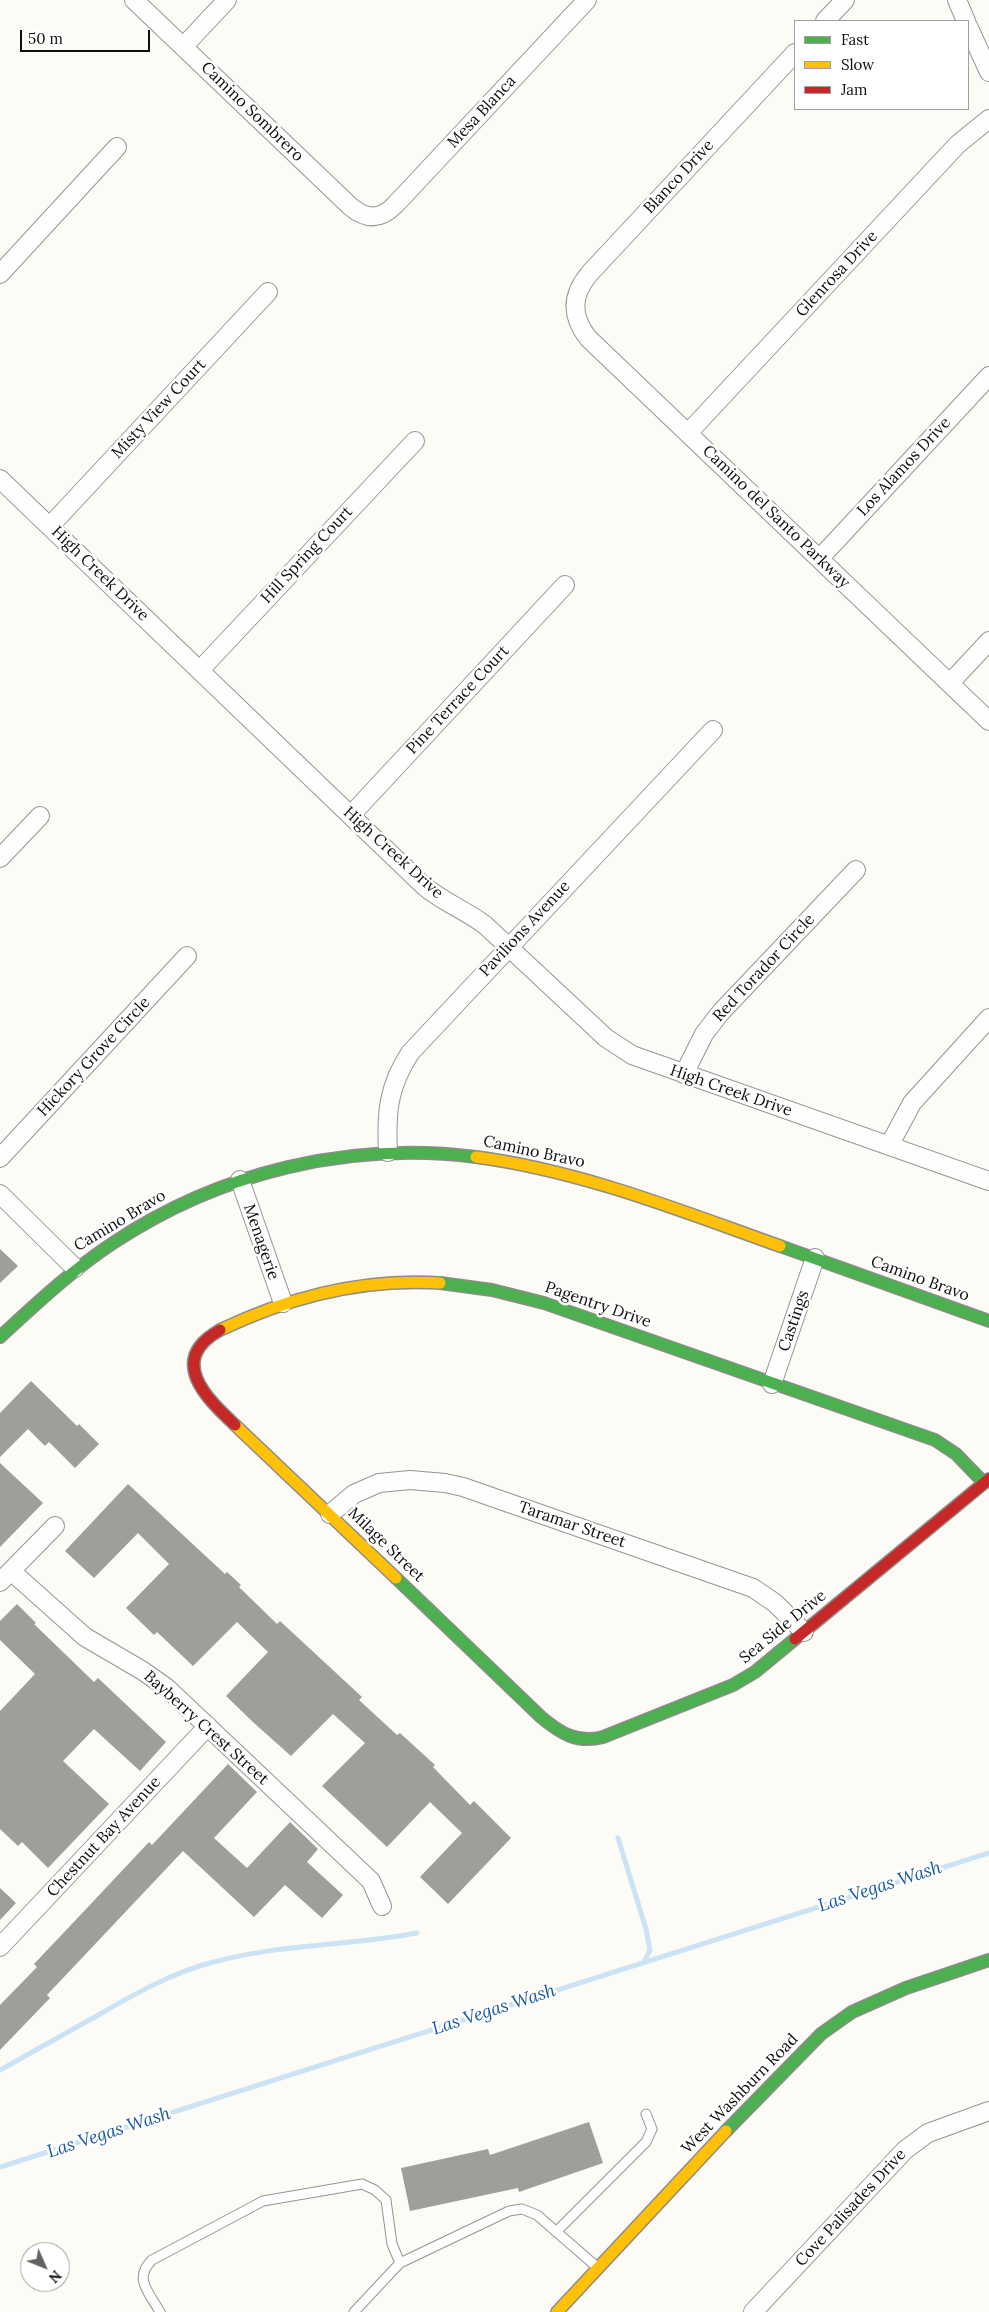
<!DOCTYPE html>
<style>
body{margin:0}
#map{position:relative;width:989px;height:2312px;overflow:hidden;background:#fcfbf5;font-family:Lora,serif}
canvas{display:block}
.legend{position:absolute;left:794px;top:20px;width:175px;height:90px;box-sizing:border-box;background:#fff;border:1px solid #9f9f9f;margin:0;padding:6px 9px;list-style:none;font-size:15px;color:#0f0f0f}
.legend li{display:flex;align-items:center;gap:10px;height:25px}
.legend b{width:25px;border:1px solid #9f9f9f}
.north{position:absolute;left:20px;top:2242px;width:50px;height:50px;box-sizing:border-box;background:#fff;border:1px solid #9f9f9f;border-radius:50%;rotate:134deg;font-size:14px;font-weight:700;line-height:20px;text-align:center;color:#0f0f0f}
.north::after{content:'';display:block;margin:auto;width:18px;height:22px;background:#626260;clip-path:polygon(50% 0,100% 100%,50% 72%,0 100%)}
.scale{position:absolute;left:20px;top:30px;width:130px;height:22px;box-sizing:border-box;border:2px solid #0f0f0f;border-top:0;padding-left:6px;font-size:15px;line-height:18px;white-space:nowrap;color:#0f0f0f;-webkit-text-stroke:4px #fff;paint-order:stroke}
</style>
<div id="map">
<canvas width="989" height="2312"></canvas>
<ul class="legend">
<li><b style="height:6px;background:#4caf50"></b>Fast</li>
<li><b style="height:6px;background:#ffc107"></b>Slow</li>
<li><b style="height:6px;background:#c62828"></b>Jam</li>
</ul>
<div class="north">N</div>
<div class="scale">50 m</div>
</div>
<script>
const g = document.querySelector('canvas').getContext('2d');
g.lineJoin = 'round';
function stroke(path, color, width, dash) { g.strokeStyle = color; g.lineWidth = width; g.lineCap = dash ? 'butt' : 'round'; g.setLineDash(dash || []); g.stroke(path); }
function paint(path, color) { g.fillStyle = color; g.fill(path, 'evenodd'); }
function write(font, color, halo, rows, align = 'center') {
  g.font = font + ' Lora,serif'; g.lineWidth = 5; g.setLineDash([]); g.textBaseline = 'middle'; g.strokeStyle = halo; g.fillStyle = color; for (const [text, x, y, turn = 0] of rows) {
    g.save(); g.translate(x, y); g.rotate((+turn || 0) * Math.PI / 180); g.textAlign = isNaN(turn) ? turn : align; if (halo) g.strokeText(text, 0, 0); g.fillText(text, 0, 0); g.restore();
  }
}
stroke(new Path2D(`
 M 618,1838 L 646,1929 L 650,1950 L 644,1962
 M 0,2070 C 31,2053 62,2035 93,2018 C 130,1997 168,1974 210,1963 C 277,1944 349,1946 417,1933
 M 0,2167 L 989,1853`), '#cce2f5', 5);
paint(new Path2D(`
 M 0,1249 L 18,1266 L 0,1283 Z
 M 31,1381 L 77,1426 L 79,1424 L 99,1444 L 75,1468 L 49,1442 L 45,1446 L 28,1429 L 0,1457 L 0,1413 Z
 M 0,1463 L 43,1503 L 0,1547 Z
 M 128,1484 L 225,1574 L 227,1572 L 241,1585 L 239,1587 L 277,1624 L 280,1621 L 362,1697 L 359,1700 L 397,1735 L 400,1733 L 435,1765 L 433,1767 L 470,1805 L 474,1801 L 511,1838 L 448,1904 L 420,1877 L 462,1833 L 430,1802 L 387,1847 L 322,1786 L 365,1743 L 333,1714 L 291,1756 L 254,1723 L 226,1696 L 268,1652 L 237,1622 L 193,1666 L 157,1632 L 154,1635 L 126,1608 L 169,1564 L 138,1533 L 94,1578 L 65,1551 Z
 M 17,1604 L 36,1623 L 34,1624 L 94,1682 L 98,1678 L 166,1742 L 140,1771 L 94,1729 L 63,1761 L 109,1804 L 48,1868 L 22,1842 L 18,1846 L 0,1829 L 0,1711 L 35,1674 L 0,1640 L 0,1621 Z
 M 228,1764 L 257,1792 L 214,1838 L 247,1868 L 290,1822 L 318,1849 L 307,1862 L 343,1895 L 322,1918 L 285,1885 L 254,1917 L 183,1851 L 47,1995 L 50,1998 L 0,2050 L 0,2005 L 37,1967 L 34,1964 L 87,1908 L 149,1842 L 152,1845 Z
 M 0,1888 L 16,1903 L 0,1920 Z
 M 589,2122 L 603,2163 L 519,2192 L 518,2188 L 410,2211 L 401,2168 L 488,2149 L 490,2155 Z`), '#a09e9a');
const lane = new Path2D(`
 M 556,2232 L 646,2142 L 652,2129 L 646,2114
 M 160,2312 C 149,2292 133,2279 152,2260 L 263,2201 L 362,2184 L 375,2190 L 386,2200 L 392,2244 L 400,2263
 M 354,2312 L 400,2263 L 509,2211 L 522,2209 L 537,2215 L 597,2267`);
const street = new Path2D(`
 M 134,0 L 351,207 C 367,220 380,220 395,205 L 587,0
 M 957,0 L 966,21
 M 825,21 L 845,0
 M 968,26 L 989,72
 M 183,47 L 227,0
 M 795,53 L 589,274 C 571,296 571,316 588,338 L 989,721
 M 0,274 L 117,147
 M 688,433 L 958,144 L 989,119
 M 0,479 L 424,886 C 443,902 465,910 485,925 L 606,1038 L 632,1055 L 989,1181
 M 50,526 L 268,292
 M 820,558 L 989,376
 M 200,670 L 415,441
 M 950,683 L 989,641
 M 351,815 L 565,585
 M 0,858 L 40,816
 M 684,1074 L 704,1034 L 721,1012 L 856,870
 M 889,1146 L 912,1103 L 989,1018
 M 388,1152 C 386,1113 388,1087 410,1053 L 713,730
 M 0,1158 L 187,956
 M 240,1180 L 283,1303
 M 0,1194 L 75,1268
 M 772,1384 L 815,1258
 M 330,1514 L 354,1494 L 379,1483 L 410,1480 L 445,1483 L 463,1487 L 753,1588 L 775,1603 L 804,1632
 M 11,1571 L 85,1637 L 143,1671 L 167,1688 L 371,1881 L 382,1906
 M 0,1582 L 55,1526
 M 0,1947 L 208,1726
 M 753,2312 L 905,2150 L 928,2133 L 989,2111`);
const fast = new Path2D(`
 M 780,1246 L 989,1321
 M 440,1283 L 492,1290 L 544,1303 L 935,1440 L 956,1454 L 984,1483
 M 0,1337 C 36,1304 72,1270 113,1243 C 220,1172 349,1141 476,1157
 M 396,1578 L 541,1717 C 560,1733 577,1744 603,1737 L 733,1685 L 755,1672 L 795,1639
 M 726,2131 L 821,2034 L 852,2012 L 906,1988 L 989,1960`);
const slow = new Path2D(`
 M 476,1157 C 582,1171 681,1211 780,1246
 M 220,1330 C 289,1297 363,1278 440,1283
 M 235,1425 L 396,1578
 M 557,2312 L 726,2131`);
const jam = new Path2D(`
 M 220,1330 C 167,1360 206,1398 235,1425
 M 795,1639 L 989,1479`);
stroke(lane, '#969593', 11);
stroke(street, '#969593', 20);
stroke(fast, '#8c8c89', 14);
stroke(slow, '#8c8c89', 14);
stroke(jam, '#8c8c89', 14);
stroke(lane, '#fffefe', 9);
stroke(street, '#fffefe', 18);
stroke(fast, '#4caf50', 11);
stroke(slow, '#ffc107', 11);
stroke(jam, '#c62828', 11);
write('16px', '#0f0f0f', '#fff', [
 ["Camino Sombrero",252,112,44],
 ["Mesa Blanca",482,112,-47],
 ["Blanco Drive",679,177,-47],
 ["Glenrosa Drive",837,274,-47],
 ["Misty View Court",159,409,-47],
 ["Los Alamos Drive",904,467,-47],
 ["Camino del Santo Parkway",776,517,44],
 ["Hill Spring Court",307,555,-47],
 ["High Creek Drive",100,574,44],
 ["Pine Terrace Court",458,700,-47],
 ["High Creek Drive",393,853,42],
 ["Pavilions Avenue",525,929,-47],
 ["Red Torador Circle",764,968,-47],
 ["Hickory Grove Circle",94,1057,-47],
 ["High Creek Drive",731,1091,19],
 ["Camino Bravo",534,1152,12],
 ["Camino Bravo",120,1221,-31],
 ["Menagerie",261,1242,71],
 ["Camino Bravo",920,1279,20],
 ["Pagentry Drive",598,1305,19],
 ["Castings",794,1321,-71],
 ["Taramar Street",572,1525,19],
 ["Milage Street",386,1545,44],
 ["Sea Side Drive",783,1627,-39],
 ["Bayberry Crest Street",206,1728,42],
 ["Chestnut Bay Avenue",104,1837,-47],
 ["West Washburn Road",740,2094,-46],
 ["Cove Palisades Drive",851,2208,-47]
]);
write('italic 18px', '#1959a1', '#fff', [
 ["Las Vegas Wash",880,1887,-18],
 ["Las Vegas Wash",494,2010,-18],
 ["Las Vegas Wash",109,2133,-18]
]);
</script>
